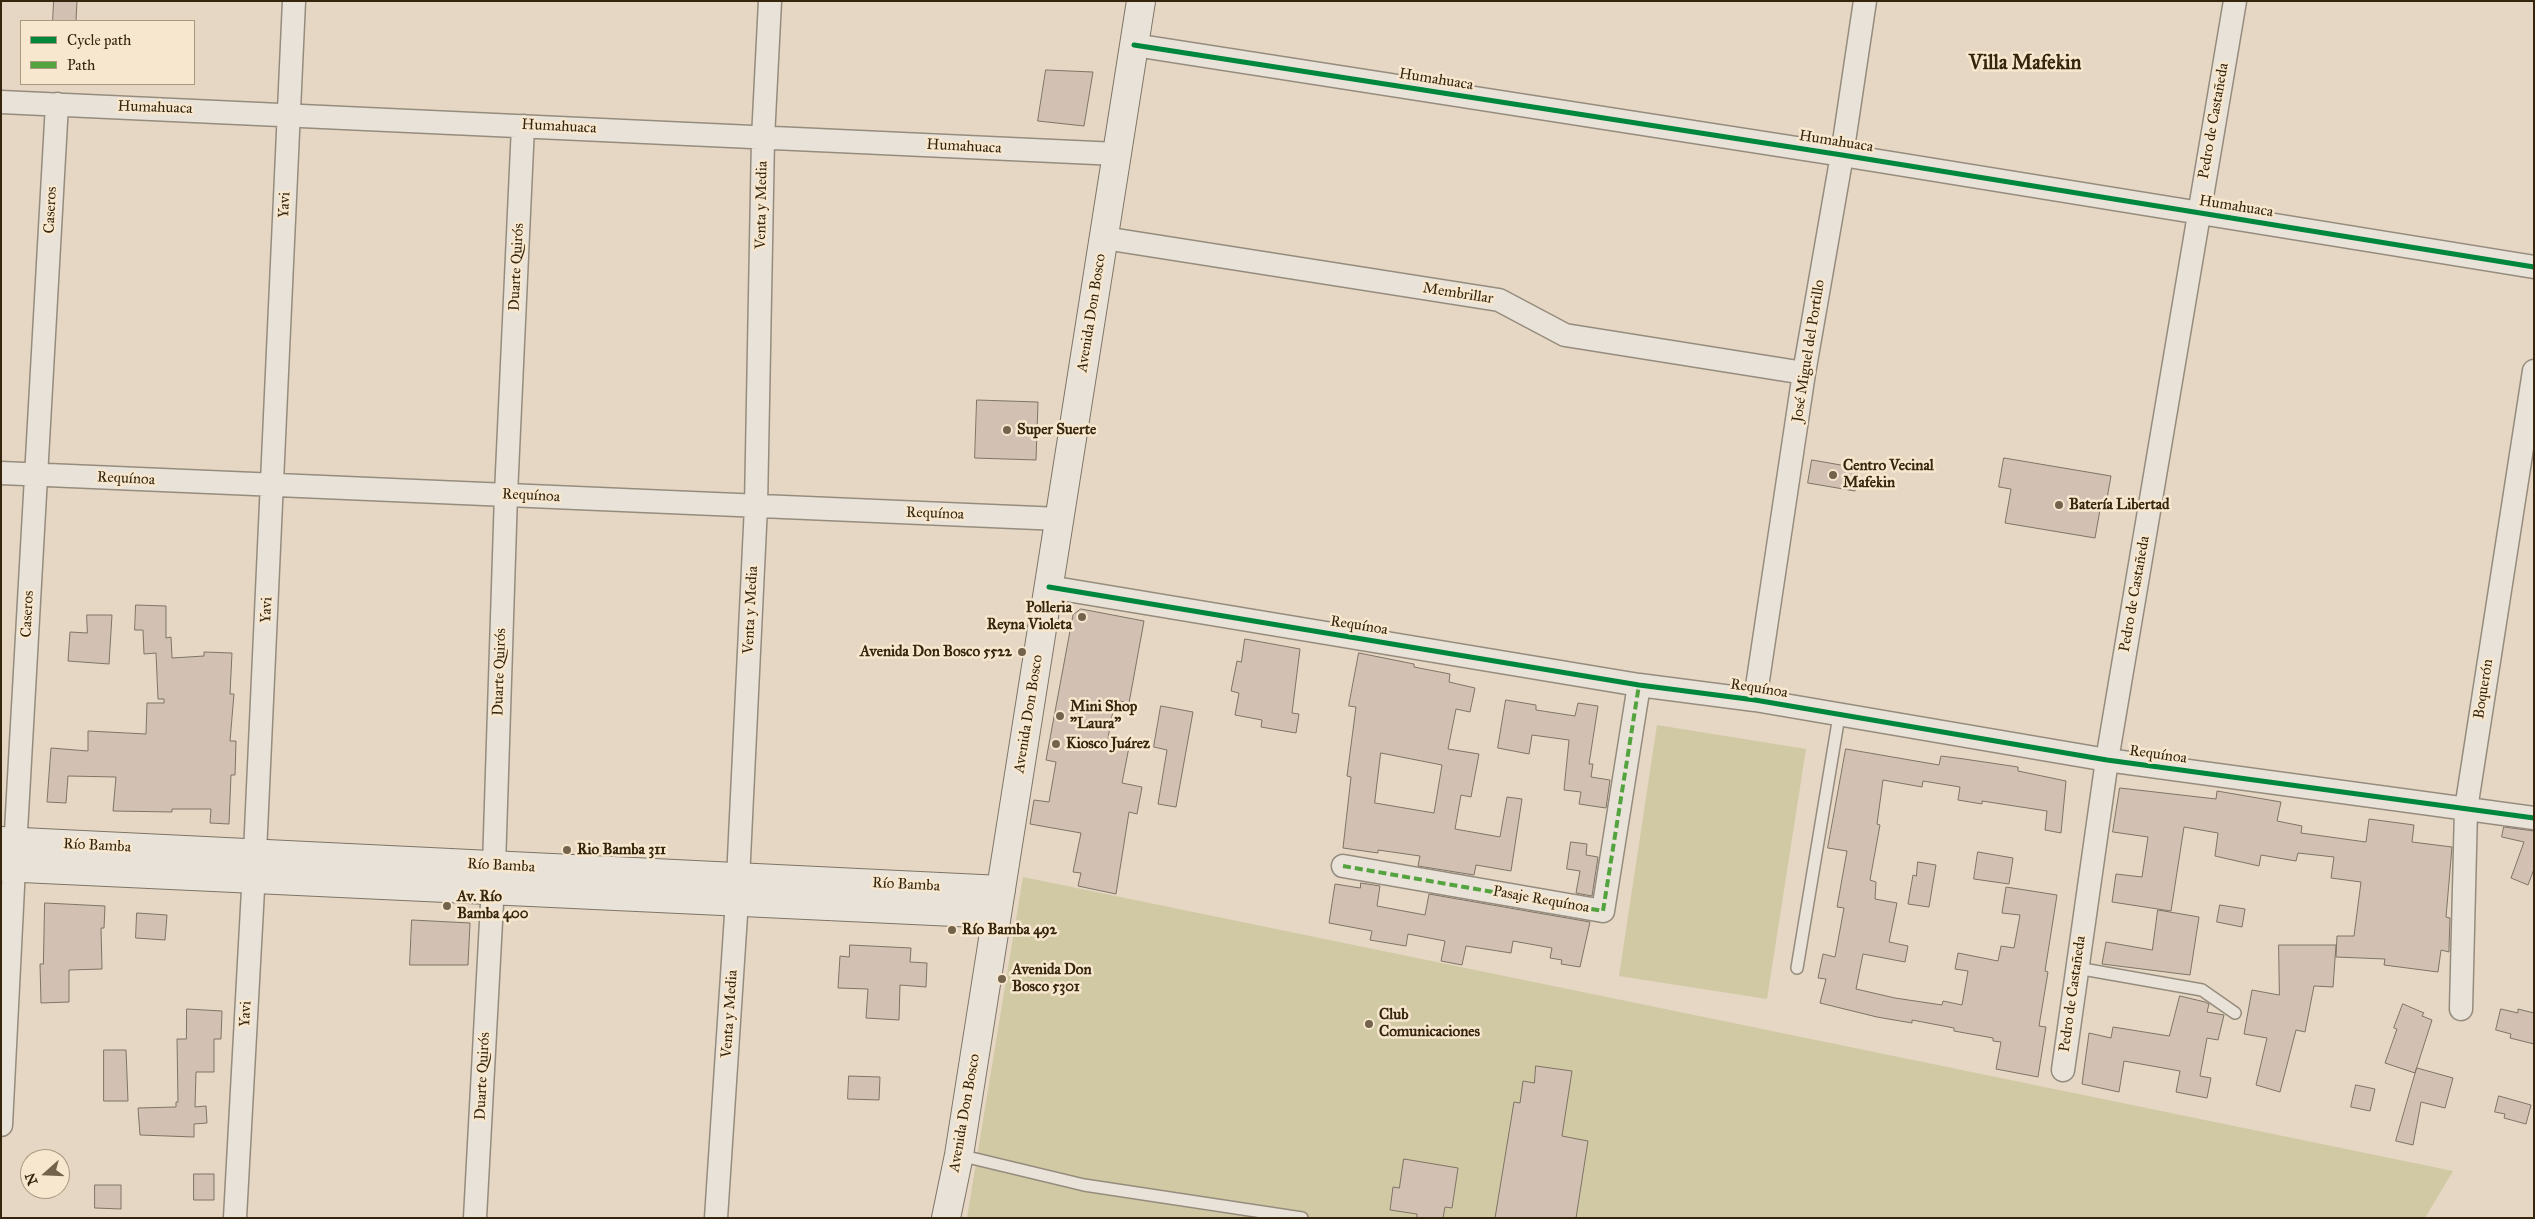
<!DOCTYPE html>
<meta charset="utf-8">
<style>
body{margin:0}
#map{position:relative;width:2535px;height:1219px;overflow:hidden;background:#e5d7c3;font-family:"IM FELL Great Primer",serif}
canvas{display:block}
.frame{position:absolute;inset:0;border:2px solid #36250d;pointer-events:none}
.legend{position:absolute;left:20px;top:20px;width:175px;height:65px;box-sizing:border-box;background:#f7e7cf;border:1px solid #aa9981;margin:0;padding:6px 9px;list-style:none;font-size:15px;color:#36250d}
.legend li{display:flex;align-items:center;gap:10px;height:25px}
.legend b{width:25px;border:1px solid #aa9981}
.north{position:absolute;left:20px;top:1149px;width:50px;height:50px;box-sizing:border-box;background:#f7e7cf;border:1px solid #aa9981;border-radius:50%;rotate:250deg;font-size:14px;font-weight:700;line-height:20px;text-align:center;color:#36250d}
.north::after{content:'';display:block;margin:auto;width:18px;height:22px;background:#73634d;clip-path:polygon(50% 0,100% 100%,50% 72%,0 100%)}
</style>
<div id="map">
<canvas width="2535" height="1219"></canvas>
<div class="frame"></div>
<ul class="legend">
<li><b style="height:6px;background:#00873e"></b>Cycle path</li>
<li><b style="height:6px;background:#53a33e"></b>Path</li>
</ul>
<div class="north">N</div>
</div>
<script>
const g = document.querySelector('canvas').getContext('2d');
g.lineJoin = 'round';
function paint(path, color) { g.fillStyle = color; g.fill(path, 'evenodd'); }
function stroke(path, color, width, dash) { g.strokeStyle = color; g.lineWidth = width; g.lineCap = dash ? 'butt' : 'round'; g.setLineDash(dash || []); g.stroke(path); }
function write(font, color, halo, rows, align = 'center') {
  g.font = font + ' "IM FELL Great Primer",serif'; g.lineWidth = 5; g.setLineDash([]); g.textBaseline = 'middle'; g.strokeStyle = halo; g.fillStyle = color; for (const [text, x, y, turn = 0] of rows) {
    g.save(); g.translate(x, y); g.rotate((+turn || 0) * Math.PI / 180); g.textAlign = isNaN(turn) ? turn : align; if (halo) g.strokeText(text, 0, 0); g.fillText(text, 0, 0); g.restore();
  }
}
paint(new Path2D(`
 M 1657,725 L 1806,749 L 1767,999 L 1619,976 Z
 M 1023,877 L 2453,1171 L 2425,1218 L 967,1218 Z`), '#d0c9a4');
const building = new Path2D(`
 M 54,1 L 77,1 L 76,21 L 53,21 Z
 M 1046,70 L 1093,72 L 1084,126 L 1038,121 Z
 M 977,400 L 1038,402 L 1036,460 L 975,458 Z
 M 2004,458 L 2111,476 L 2106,504 L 2101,504 L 2095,538 L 2005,523 L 2011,489 L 1999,487 Z
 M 1812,460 L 1858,468 L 1855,491 L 1808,483 Z
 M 136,605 L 166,606 L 166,638 L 171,637 L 172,658 L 204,656 L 204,652 L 232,653 L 230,694 L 234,694 L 230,741 L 236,741 L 235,775 L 231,775 L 229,824 L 210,823 L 211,809 L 172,809 L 172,812 L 113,811 L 116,777 L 68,776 L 66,803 L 47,802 L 51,748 L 88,751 L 88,731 L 146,734 L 147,703 L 164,703 L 164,699 L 158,699 L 156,653 L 144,654 L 143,630 L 135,630 Z
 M 1081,609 L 1144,621 L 1129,703 L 1115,700 L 1108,738 L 1130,742 L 1122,783 L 1142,787 L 1137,814 L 1129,812 L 1116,894 L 1078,886 L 1081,873 L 1073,872 L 1081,833 L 1030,824 L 1034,800 L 1049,802 L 1056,762 L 1046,760 L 1073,615 Z
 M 87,615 L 112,615 L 109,664 L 68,661 L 70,632 L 87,633 Z
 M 1245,639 L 1300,649 L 1292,713 L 1299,714 L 1296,733 L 1261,727 L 1262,720 L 1235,715 L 1239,693 L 1231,691 L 1237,661 L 1241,662 Z
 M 1359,653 L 1414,664 L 1414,667 L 1450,674 L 1449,682 L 1475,688 L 1470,712 L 1456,709 L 1448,749 L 1479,754 L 1471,797 L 1461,795 L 1455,829 L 1500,837 L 1507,797 L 1522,799 L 1511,871 L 1476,865 L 1474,875 L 1418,866 L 1420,856 L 1378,850 L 1378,853 L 1343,848 L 1351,777 L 1347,776 L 1356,707 L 1349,706 ZM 1381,753 L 1442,765 L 1434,813 L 1375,803 Z
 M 1506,700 L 1536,705 L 1536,710 L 1575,716 L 1578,703 L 1598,706 L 1589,764 L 1593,764 L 1591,777 L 1610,780 L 1606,808 L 1579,804 L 1581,792 L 1564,790 L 1569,740 L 1532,735 L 1529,754 L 1498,748 Z
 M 1161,706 L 1193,712 L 1176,807 L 1158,804 L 1167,750 L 1154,747 Z
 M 1846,749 L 1939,765 L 1941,756 L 1964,759 L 2018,767 L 2018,771 L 2066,781 L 2061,833 L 2045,830 L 2047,811 L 1982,801 L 1982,804 L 1958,800 L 1960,787 L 1923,781 L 1922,787 L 1883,780 L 1877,824 L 1880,825 L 1870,880 L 1876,882 L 1875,899 L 1897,903 L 1889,942 L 1908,946 L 1905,962 L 1863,954 L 1856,989 L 1895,998 L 1942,1005 L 1943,1001 L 1962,1005 L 1968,971 L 1955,969 L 1958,953 L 1998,961 L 2001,946 L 2014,948 L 2020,915 L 2002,913 L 2006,887 L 2057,895 L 2045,971 L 2048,972 L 2039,1026 L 2046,1027 L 2038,1077 L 1996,1069 L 2001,1042 L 1993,1041 L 1993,1038 L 1954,1031 L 1954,1028 L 1912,1020 L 1912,1023 L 1877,1017 L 1820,1003 L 1826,979 L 1818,978 L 1823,954 L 1835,957 L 1844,908 L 1837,907 L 1847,851 L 1828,848 Z
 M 2120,788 L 2216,799 L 2217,791 L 2281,802 L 2277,821 L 2302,826 L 2301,833 L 2366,842 L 2369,819 L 2414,825 L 2412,842 L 2452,847 L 2446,917 L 2450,918 L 2449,948 L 2449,952 L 2441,950 L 2438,972 L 2384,965 L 2385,959 L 2336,957 L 2337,936 L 2354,936 L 2361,882 L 2331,878 L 2334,857 L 2298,853 L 2296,861 L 2261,855 L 2259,866 L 2215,856 L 2218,833 L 2184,827 L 2171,911 L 2112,902 L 2116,874 L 2142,877 L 2148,837 L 2113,832 Z
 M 2504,827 L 2534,831 L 2534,869 L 2528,885 L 2511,878 L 2524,842 L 2502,837 Z
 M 1571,842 L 1587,844 L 1586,855 L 1598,857 L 1592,896 L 1576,893 L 1580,871 L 1567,869 Z
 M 1978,852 L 2013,858 L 2009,884 L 1974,879 Z
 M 1918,862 L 1936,865 L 1929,907 L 1908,904 L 1913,875 L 1916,876 Z
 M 1361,883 L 1380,886 L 1377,906 L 1425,915 L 1429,894 L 1590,922 L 1580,967 L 1561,964 L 1562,960 L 1550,958 L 1552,948 L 1513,941 L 1511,953 L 1466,946 L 1462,965 L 1441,961 L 1445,941 L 1408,934 L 1406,946 L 1370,940 L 1372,931 L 1329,923 L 1335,884 L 1360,888 Z
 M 45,903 L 105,906 L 104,928 L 101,928 L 102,969 L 69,970 L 69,1002 L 41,1003 L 40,964 L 43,964 Z
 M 2220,905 L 2245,909 L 2242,927 L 2217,922 Z
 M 2158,910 L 2199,917 L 2190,975 L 2102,964 L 2106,942 L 2152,950 Z
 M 137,913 L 167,915 L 165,940 L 136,938 Z
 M 412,920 L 470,923 L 468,965 L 410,965 Z
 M 850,945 L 911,948 L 910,962 L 927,963 L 926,987 L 900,985 L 899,1020 L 866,1018 L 868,989 L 838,988 L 840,956 L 849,957 Z
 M 2279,945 L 2336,945 L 2333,987 L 2314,986 L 2305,1032 L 2296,1030 L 2280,1092 L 2256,1085 L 2267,1038 L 2244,1034 L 2252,990 L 2279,995 Z
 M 2180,996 L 2205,1002 L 2209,1004 L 2207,1012 L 2224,1015 L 2218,1040 L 2207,1038 L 2200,1076 L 2211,1078 L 2207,1098 L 2176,1092 L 2180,1071 L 2124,1061 L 2119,1092 L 2082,1084 L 2089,1033 L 2111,1038 L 2113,1027 L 2169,1036 Z
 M 2403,1004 L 2424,1013 L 2422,1016 L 2432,1020 L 2415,1073 L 2385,1063 L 2397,1029 L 2394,1028 Z
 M 187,1009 L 222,1011 L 221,1039 L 214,1039 L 214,1072 L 196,1072 L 195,1107 L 206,1106 L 207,1123 L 194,1124 L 194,1137 L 140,1135 L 138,1108 L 176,1107 L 176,1102 L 178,1102 L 177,1039 L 186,1039 Z
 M 2501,1009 L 2518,1013 L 2518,1009 L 2534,1013 L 2534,1044 L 2510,1038 L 2511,1034 L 2496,1030 Z
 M 104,1050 L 126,1050 L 128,1101 L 104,1101 Z
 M 1536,1066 L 1572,1071 L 1562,1136 L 1588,1141 L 1576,1218 L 1495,1218 L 1514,1102 L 1520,1103 L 1523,1081 L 1534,1083 Z
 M 2417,1068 L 2453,1078 L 2445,1108 L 2421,1102 L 2413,1145 L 2396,1141 Z
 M 849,1076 L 880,1077 L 879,1100 L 848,1099 Z
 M 2356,1085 L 2375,1089 L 2370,1111 L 2351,1107 Z
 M 2499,1096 L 2531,1105 L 2526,1124 L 2504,1118 L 2505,1114 L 2495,1112 Z
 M 1404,1159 L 1458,1168 L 1452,1208 L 1445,1207 L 1443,1218 L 1417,1218 L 1417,1214 L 1390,1210 L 1393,1187 L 1399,1188 Z
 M 194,1174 L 214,1174 L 214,1200 L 194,1200 Z
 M 95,1185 L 121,1185 L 121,1209 L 95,1208 Z`);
paint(building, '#d2c0b2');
stroke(building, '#7e7466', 1);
const service = new Path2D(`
 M 1797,968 L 1839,716
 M 2077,968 L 2202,990 L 2235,1013
 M 959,1155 L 1084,1185 L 1302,1218`);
const minor = new Path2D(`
 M 1134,45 L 1842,155 L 2534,267
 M 1,102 L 1117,154
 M 1104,238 L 1499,300 L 1565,335 L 1804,373
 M 1,473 L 1060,519
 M 1049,587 L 1639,685 L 1755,700 L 2107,760 L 2534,818
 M 1755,700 L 1804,373 L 1842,155 L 1865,1
 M 1343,866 L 1603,911 L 1639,685
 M 2461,1009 L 2466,809 L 2534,371
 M 2063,1070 L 2107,760 L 2235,1
 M 1,1125 L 14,867 L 57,104
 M 235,1218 L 255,853 L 294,1
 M 475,1218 L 494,866 L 506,494 L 523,126
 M 716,1218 L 737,900 L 756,506 L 763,138 L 770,1`);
const secondary = new Path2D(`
 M 1,841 L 1001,890
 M 1,867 L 997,914
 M 946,1218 L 959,1155 L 1141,1`);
stroke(service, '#968c7e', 14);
stroke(minor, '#968c7e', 25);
stroke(secondary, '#7e7466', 30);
stroke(service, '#e9e2d8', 11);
stroke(minor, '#e9e2d8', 22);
stroke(secondary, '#e9e2d8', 28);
stroke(new Path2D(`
 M 1343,866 L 1603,911 L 1639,685`), '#53a33e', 4, [8, 4]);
stroke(new Path2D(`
 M 1134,45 L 1842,155 L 2534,267
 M 1049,587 L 1639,685 L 1755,700 L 2107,760 L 2534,818`), '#00873e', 5);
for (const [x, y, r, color] of [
 [1007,430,5,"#73634d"],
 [1833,475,5,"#73634d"],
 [2059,505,5,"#73634d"],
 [1082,617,5,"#73634d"],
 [1022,652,5,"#73634d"],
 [1060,716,5,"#73634d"],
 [1056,744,5,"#73634d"],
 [567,850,5,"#73634d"],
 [447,906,5,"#73634d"],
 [952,930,5,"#73634d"],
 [1002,979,5,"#73634d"],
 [1369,1024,5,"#73634d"]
]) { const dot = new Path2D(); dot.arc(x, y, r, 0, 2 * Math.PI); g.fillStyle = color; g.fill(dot); stroke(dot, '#f7e7cf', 2); }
write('15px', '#36250d', '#f7e7cf', [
 ["Humahuaca",1436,80,9],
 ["Humahuaca",155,108,2],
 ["Pedro de Castañeda",2214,121,-80],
 ["Humahuaca",559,127,3],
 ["Humahuaca",1836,142,9],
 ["Humahuaca",964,147,3],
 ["Yavi",285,205,-87],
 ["Venta y Media",762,205,-89],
 ["Humahuaca",2236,207,9],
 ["Caseros",51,210,-87],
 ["Duarte Quirós",517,267,-87],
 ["Membrillar",1458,294,9],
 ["Avenida Don Bosco",1092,313,-81],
 ["José Miguel del Portillo",1809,351,-81],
 ["Requínoa",126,479,3],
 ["Requínoa",531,496,3],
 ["Requínoa",935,514,2],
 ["Pedro de Castañeda",2135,594,-80],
 ["Yavi",267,610,-87],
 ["Venta y Media",751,610,-87],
 ["Caseros",28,614,-87],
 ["Requínoa",1359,626,9],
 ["Duarte Quirós",500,672,-88],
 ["Requínoa",1759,689,9],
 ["Boquerón",2484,689,-81],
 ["Avenida Don Bosco",1029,714,-81],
 ["Requínoa",2158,755,8],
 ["Río Bamba",97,846,3],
 ["Río Bamba",501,866,3],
 ["Río Bamba",906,885,3],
 ["Pasaje Requínoa",1541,900,10],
 ["Pedro de Castañeda",2073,994,-82],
 ["Yavi",246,1014,-87],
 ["Venta y Media",730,1014,-86],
 ["Duarte Quirós",483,1076,-87],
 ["Avenida Don Bosco",965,1113,-80]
]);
write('bold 15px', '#36250d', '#f7e7cf', [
 ["Super Suerte",1017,430],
 ["Centro Vecinal",1843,466],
 ["Mafekin",1843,483],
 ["Batería Libertad",2069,505],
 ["Polleria",1072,608,"right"],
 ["Reyna Violeta",1072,625,"right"],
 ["Avenida Don Bosco 5522",1012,652,"right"],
 ["Mini Shop",1070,707],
 ["\"Laura\"",1070,724],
 ["Kiosco Juárez",1066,744],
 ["Rio Bamba 311",577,850],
 ["Av. Río",457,897],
 ["Bamba 400",457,914],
 ["Río Bamba 492",962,930],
 ["Avenida Don",1012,970],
 ["Bosco 5301",1012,987],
 ["Club",1379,1015],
 ["Comunicaciones",1379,1032]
], 'left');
write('bold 20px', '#36250d', '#f7e7cf', [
 ["Villa Mafekin",2025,64]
]);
</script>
